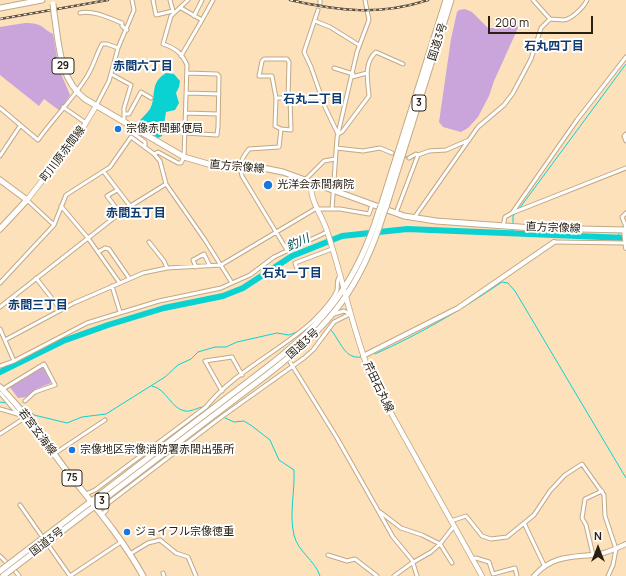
<!DOCTYPE html>
<meta charset="utf-8">
<style>
body{margin:0}
#map{position:relative;width:626px;height:576px;overflow:hidden;background:#fde1bb;font-family:Manrope,sans-serif}
canvas{display:block}
.north{position:absolute;left:578px;top:528px;width:40px;height:40px;-webkit-text-stroke:3px #fff;paint-order:stroke;rotate:0deg;font-size:11px;font-weight:700;line-height:16px;text-align:center;color:#2a2012}
.north::after{content:'';display:block;margin:auto;width:14px;height:18px;background:#2a2012;clip-path:polygon(50% 0,100% 100%,50% 72%,0 100%)}
.scale{position:absolute;left:488px;top:16px;width:105px;height:18px;box-sizing:border-box;border:2px solid #2a2012;border-top:0;padding-left:5px;font-size:12px;line-height:14px;white-space:nowrap;color:#2a2012;-webkit-text-stroke:3px #fff;paint-order:stroke}
</style>
<div id="map">
<canvas width="626" height="576"></canvas>
<div class="north">N</div>
<div class="scale">200 m</div>
</div>
<script>
const g = document.querySelector('canvas').getContext('2d');
g.lineJoin = 'round';
function paint(path, color) { g.fillStyle = color; g.fill(path, 'evenodd'); }
function stroke(path, color, width, dash) { g.strokeStyle = color; g.lineWidth = width; g.lineCap = dash ? 'butt' : 'round'; g.setLineDash(dash || []); g.stroke(path); }
function write(font, color, halo, rows, align = 'center') {
  g.font = font + ' Manrope,"Noto Sans JP",sans-serif'; g.lineWidth = 4; g.setLineDash([]); g.textBaseline = 'middle'; g.strokeStyle = halo; g.fillStyle = color; for (const [text, x, y, turn = 0] of rows) {
    g.save(); g.translate(x, y); g.rotate((+turn || 0) * Math.PI / 180); g.textAlign = isNaN(turn) ? turn : align; if (halo) g.strokeText(text, 0, 0); g.fillText(text, 0, 0); g.restore();
  }
}
paint(new Path2D(`
 M 465,9 L 472,12 L 488,28 L 499,28 L 513,22 L 517,25 L 518,28 L 494,81 L 489,96 L 478,117 L 468,128 L 461,132 L 443,127 L 439,122 L 451,39 L 457,12 L 459,10 Z
 M 25,23 C 43,23 40,27 53,34 L 59,69 L 70,95 L 60,111 L 44,99 L 39,106 L 0,75 L 0,27 Z
 M 42,367 L 46,368 L 51,383 L 36,389 L 27,397 L 18,398 L 9,386 Z`), '#caa5db');
paint(new Path2D(`
 M 166,73 L 174,74 L 180,81 L 179,87 L 176,93 L 179,103 L 175,110 L 166,112 L 162,136 L 158,138 L 137,124 C 141,118 146,115 150,109 C 157,96 149,83 166,73 Z`), '#0ad2d3');
stroke(new Path2D(`
 M 519,209 L 626,64
 M 513,224 L 513,216 L 516,213
 M 512,233 L 512,228
 M 616,238 L 620,232
 M 303,328 L 315,317
 M 330,329 C 340,339 344,360 361,357
 M 375,354 C 420,334 461,310 502,282 L 508,283 L 515,291 L 626,478
 M 152,386 C 167,389 171,409 185,411 C 192,412 198,407 203,407
 M 0,402 L 7,403
 M 20,406 L 26,408 L 34,415 L 67,423 L 82,417 L 106,414 L 165,377 L 178,365 L 191,359 L 198,352 L 215,347 L 226,347 L 237,342 L 277,333 L 289,335 L 297,332
 M 223,417 L 234,422 L 244,421 L 252,426 L 270,440 L 279,460 L 294,470 C 295,492 289,514 294,535 C 298,552 315,560 320,576`), '#0ad2d3', 1);
stroke(new Path2D(`
 M 0,372 L 63,341 L 108,325 L 164,308 L 223,296 L 243,288 L 292,256 L 342,236 L 407,229 L 626,238`), '#0ad2d3', 6);
stroke(new Path2D(`
 M 392,153 L 409,158
 M 5,561 L 16,572`), '#d3ba99', 3, [3, 1.5]);
const minor = new Path2D(`
 M 153,0 L 156,15 L 173,11
 M 170,0 L 173,11
 M 533,0 L 550,19
 M 320,3 L 320,0
 M 181,8 L 202,20 L 181,56
 M 318,10 L 304,52 L 311,67 L 325,107 L 338,134
 M 80,13 C 94,10 109,18 122,23 L 122,26 L 127,30
 M 194,16 L 202,0
 M 202,20 L 213,0
 M 315,21 L 330,27 L 359,45
 M 334,68 L 353,74
 M 111,74 L 131,85 L 124,108 L 124,122
 M 352,77 L 367,73
 M 187,93 L 219,94
 M 276,98 L 322,98
 M 96,106 L 109,81 L 118,48 L 134,10 L 132,0
 M 63,107 L 86,123
 M 0,108 L 38,140 C 53,119 72,100 86,78 C 93,68 96,55 102,44 L 107,44 L 118,48
 M 186,113 L 218,114
 M 124,114 L 129,114 L 141,92 L 151,98
 M 133,128 L 131,132 L 145,142 L 145,146
 M 281,129 L 275,126 L 276,98 L 272,76 L 259,76 L 262,61 L 264,59 L 287,59 L 289,62 L 288,98
 M 185,133 L 217,135 L 218,127 L 219,76 L 217,74 L 187,73
 M 338,134 L 342,132 L 369,96 C 368,82 363,63 376,52 L 403,64
 M 626,134 L 624,136 L 626,141
 M 336,148 L 363,151 L 380,148 L 392,153
 M 154,154 L 158,152 L 178,163 L 181,163 L 184,157 L 187,65 C 182,53 175,48 163,44 L 171,16 L 188,0
 M 0,156 L 20,126
 M 409,158 L 416,154 L 418,155
 M 104,172 L 130,206
 M 305,180 L 324,161 L 335,159
 M 117,190 L 107,196 L 120,213
 M 27,200 L 54,225
 M 61,206 L 88,238 L 119,282
 M 332,209 L 337,138 L 357,52 L 369,20 L 365,0
 M 396,213 L 418,155 L 429,151 L 446,150 L 469,140
 M 512,213 L 577,120 L 626,57
 M 414,218 L 478,127 L 504,105 L 513,93 L 531,59 L 541,28 L 550,19 C 555,19 559,20 563,20 C 571,20 584,7 587,0
 M 503,226 L 505,217 L 512,213 L 626,168
 M 624,230 L 626,227 L 622,217 L 626,213
 M 149,242 L 164,261 L 167,268
 M 554,242 L 626,243
 M 287,250 L 242,176 C 239,164 241,159 249,149 L 279,147 L 281,129 L 291,130 L 290,98
 M 98,252 L 105,248 L 109,249 L 129,278
 M 196,267 L 193,260 L 204,254 L 210,266
 M 297,269 L 295,263 L 332,249
 M 36,278 L 61,310
 M 0,283 L 54,225 L 66,195 L 110,167 L 131,137 L 154,154 L 160,161 L 166,184 L 205,240 L 232,283
 M 112,286 L 120,312
 M 0,307 L 124,210 L 166,184
 M 334,314 L 344,311 L 350,314
 M 0,329 L 14,361
 M 5,340 L 74,303 L 143,273 L 167,268 L 221,265 L 315,209 L 340,209 L 369,214 L 372,205
 M 290,362 L 337,438 L 393,537 L 412,560 L 417,576
 M 0,366 L 14,361 L 87,323 L 159,301 L 221,288 L 232,283 L 250,275 L 274,257 L 327,232
 M 3,389 L 44,364 L 55,385 L 35,392 L 25,401
 M 222,391 L 205,361 L 232,357 L 242,375
 M 0,393 L 18,414
 M 0,409 L 24,416
 M 0,434 L 26,417
 M 54,454 L 105,420
 M 86,494 L 95,490 L 206,407 C 235,371 279,352 313,321 C 321,313 333,301 337,290 C 338,285 336,280 340,276
 M 20,505 L 41,535
 M 380,512 L 401,528 L 422,535 L 440,544 L 452,563
 M 101,515 L 106,511 L 107,504 L 220,418 L 304,358 L 313,350 L 334,322 L 350,314
 M 451,521 L 466,516 L 482,536 L 491,539 L 507,537 L 534,515 L 550,491 L 565,475 L 582,464 L 604,495 L 605,516 L 616,549 L 613,565 L 608,576
 M 524,523 L 544,565
 M 49,546 L 70,576
 M 130,554 L 148,543 L 160,540 L 176,553 L 188,557 L 196,576
 M 328,555 L 347,561 L 355,559 L 377,576
 M 593,555 L 586,525 L 582,518 L 585,499 L 602,491
 M 0,556 L 5,561
 M 473,559 L 476,558 L 489,562 L 493,574 L 515,568 L 517,576
 M 16,572 L 19,576
 M 163,573 L 164,576
 M 70,576 L 121,542
 M 394,576 L 412,563 L 431,552 L 440,544 L 454,526`);
const tertiary = new Path2D(`
 M 624,230 L 626,248
 M 363,356 L 458,308 L 554,242
 M 534,576 C 553,554 573,558 600,554 C 609,552 617,548 626,544`);
const secondary = new Path2D(`
 M 312,183 C 308,197 321,214 326,228 C 343,278 352,330 372,379 L 482,576
 M 27,200 L 81,131 L 96,106`);
const primary = new Path2D(`
 M 0,8 L 42,0
 M 54,13 C 59,44 59,79 85,99 L 184,157 L 215,166 L 263,168 L 283,172 L 404,216 L 436,221 L 533,228 L 626,230
 M 0,180 L 27,200 L 0,229
 M 0,387 C 25,412 45,442 66,470 C 92,503 123,539 143,576`);
const trunk = new Path2D(`
 M 381,206 L 446,0
 M 386,207 L 451,0
 M 0,571 L 266,368 C 325,323 357,282 379,211
 M 3,576 L 268,374 C 330,326 361,288 384,212`);
stroke(minor, '#c2a884', 5);
stroke(tertiary, '#c2a884', 6);
stroke(secondary, '#c2a884', 6);
stroke(primary, '#c2a884', 7);
stroke(trunk, '#c2a884', 7);
stroke(minor, '#fff', 3);
stroke(tertiary, '#fff', 4);
stroke(secondary, '#fff', 4.5);
stroke(primary, '#fff', 5);
stroke(trunk, '#fff', 5);
const rail = new Path2D(`
 M 290,0 C 339,11 379,16 428,0
 M 0,19 L 108,0`);
stroke(rail, '#5f513d', 2.5);
stroke(rail, '#fff', 1, [3]);
const primaryBridge = new Path2D(`
 M 53,4 L 54,13`);
const trunkBridge = new Path2D(`
 M 379,211 L 381,206
 M 384,212 L 386,207`);
stroke(primaryBridge, '#c2a884', 7, []);
stroke(trunkBridge, '#c2a884', 7, []);
stroke(primaryBridge, '#fff', 5);
stroke(trunkBridge, '#fff', 5);
for (const [x, y, r, color] of [
 [118,129,4,"#1777df"],
 [268,185,5,"#1777df"],
 [72,450,4,"#1777df"],
 [127,532,4,"#1777df"]
]) { const dot = new Path2D(); dot.arc(x, y, r, 0, 2 * Math.PI); g.fillStyle = color; g.fill(dot); stroke(dot, '#fff', 1.5); }
for (const [x, y, w] of [
 [63,66,22],
 [419,103,14],
 [72,478,20],
 [102,501,14]
]) { const box = new Path2D(); box.roundRect(x - w / 2, y - 8, w, 16, 3); g.fillStyle = '#fff'; g.fill(box); stroke(box, '#2a2012', 1); }
write('bold 10px', '#2a2012', null, [
 ["29",63,66],
 ["3",419,103],
 ["75",72,478],
 ["3",102,501]
]);
write('11px', '#2a2012', '#fff', [
 ["国道3号",438,42,-72],
 ["町川原赤間線",63,154,-53],
 ["直方宗像線",237,167,5],
 ["直方宗像線",553,228,2],
 ["国道3号",303,344,-42],
 ["芹田石丸線",378,387,64],
 ["若宮玄海線",37,432,53],
 ["国道3号",47,542,-37]
]);
write('11px', '#2a2012', '#fff', [
 ["宗像赤間郵便局",126,129],
 ["光洋会赤間病院",277,185],
 ["宗像地区宗像消防署赤間出張所",80,450],
 ["ジョイフル宗像徳重",135,532]
], 'left');
write('bold 12px', '#113c6f', '#fff', [
 ["石丸四丁目",554,47],
 ["赤間六丁目",143,67],
 ["石丸二丁目",313,100],
 ["赤間五丁目",136,214],
 ["石丸一丁目",292,274],
 ["赤間三丁目",38,306]
]);
write('italic 12px', '#044f50', '#fff', [
 ["釣川",298,243,-24]
]);
</script>
